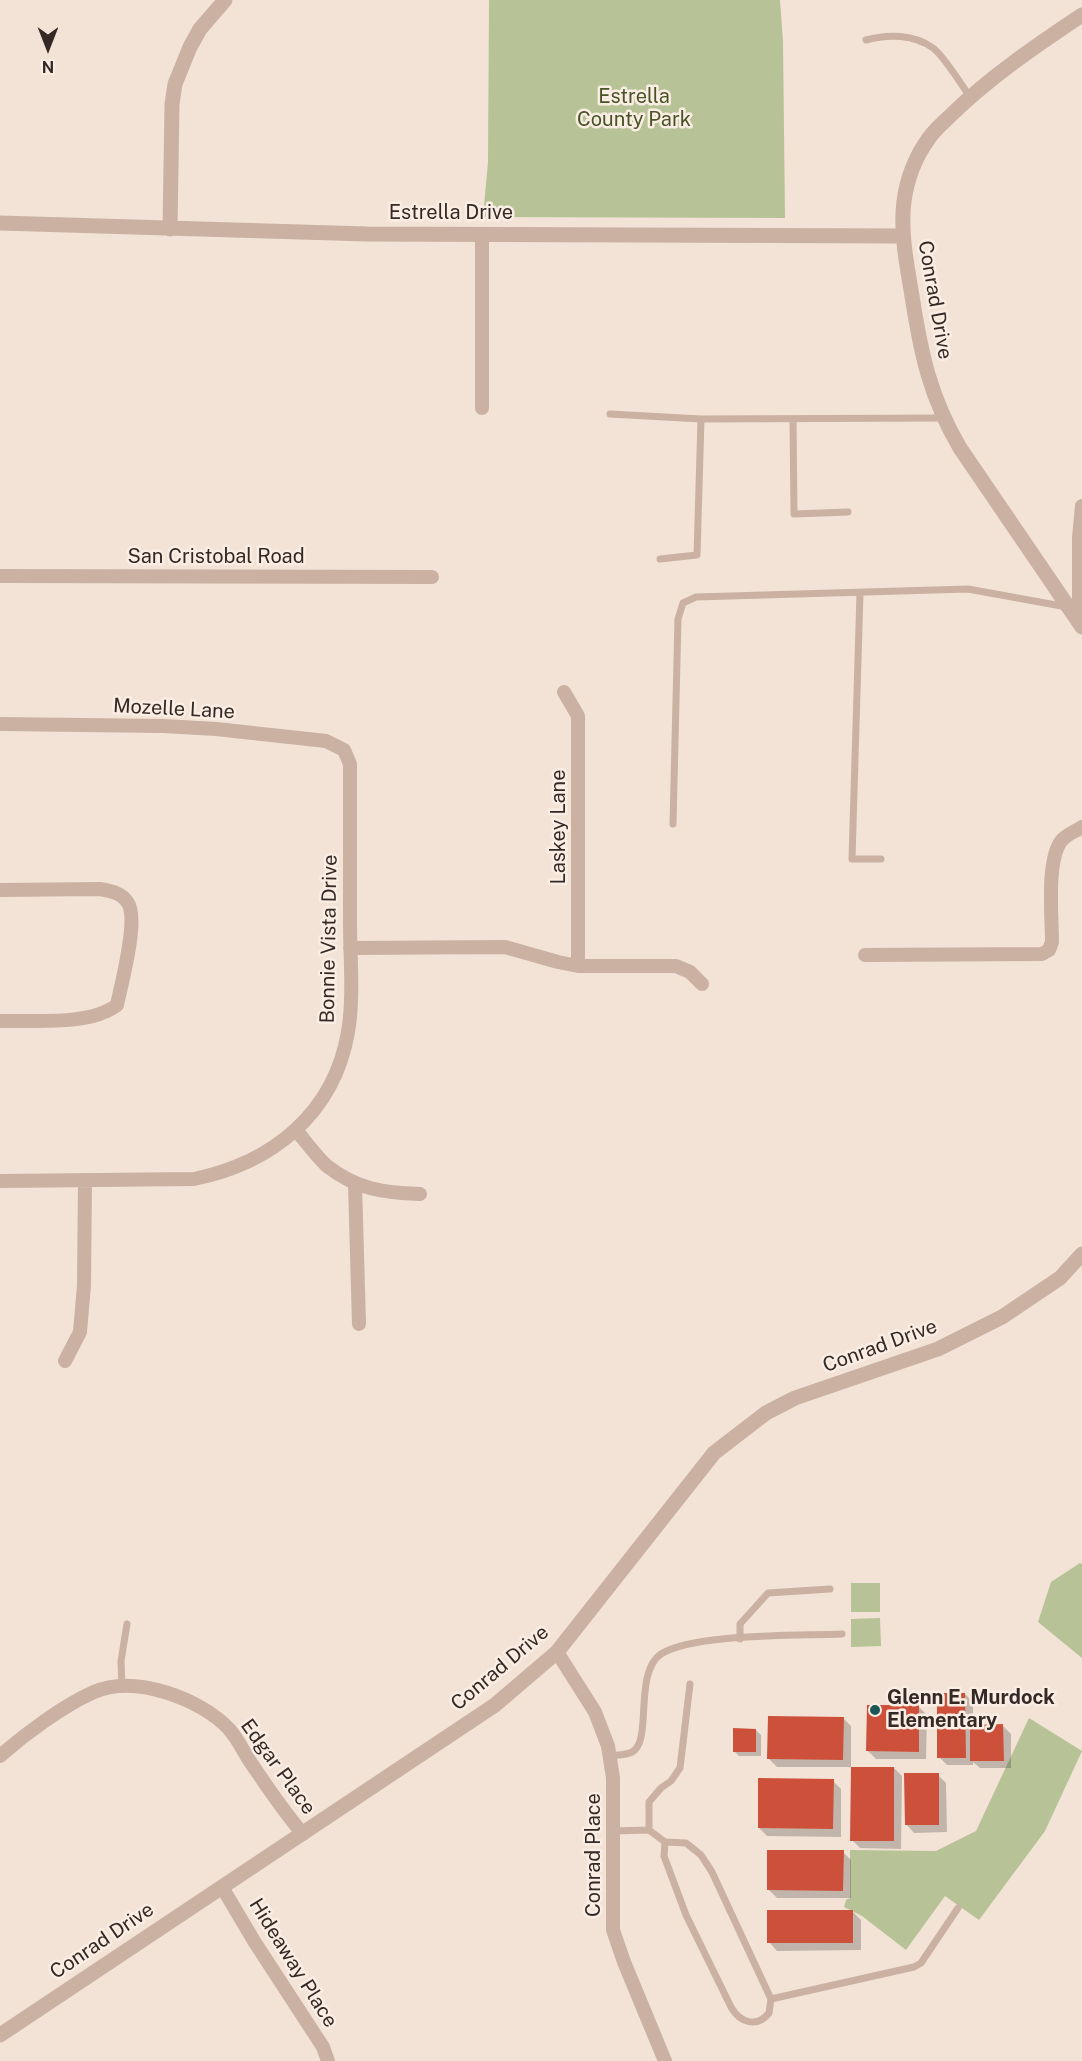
<!DOCTYPE html>
<style>
body{margin:0}
#map{position:relative;width:1082px;height:2061px;overflow:hidden;background:#f2e3d6;font-family:"Public Sans",sans-serif}
canvas{display:block}
.north{position:absolute;left:18px;top:18px;width:60px;height:60px;-webkit-text-stroke:4px #faede3;paint-order:stroke;rotate:180deg;font-size:16px;font-weight:700;line-height:24px;text-align:center;color:#352925}
.north::after{content:'';display:block;margin:auto;width:21px;height:27px;background:#352925;clip-path:polygon(50% 0,100% 100%,50% 72%,0 100%)}
</style>
<div id="map">
<canvas width="1082" height="2061"></canvas>
<div class="north">N</div>
</div>
<script>
const g = document.querySelector('canvas').getContext('2d');
g.lineJoin = 'round';
function paint(path, color) { g.fillStyle = color; g.fill(path, 'evenodd'); }
function stroke(path, color, width, dash) { g.strokeStyle = color; g.lineWidth = width; g.lineCap = dash ? 'butt' : 'round'; g.setLineDash(dash || []); g.stroke(path); }
function write(font, color, halo, rows, align = 'center') {
  g.font = font + ' "Public Sans",sans-serif'; g.lineWidth = 5; g.setLineDash([]); g.textBaseline = 'middle'; g.strokeStyle = halo; g.fillStyle = color; for (const [text, x, y, turn = 0] of rows) {
    g.save(); g.translate(x, y); g.rotate((+turn || 0) * Math.PI / 180); g.textAlign = isNaN(turn) ? turn : align; if (halo) g.strokeText(text, 0, 0); g.fillText(text, 0, 0); g.restore();
  }
}
paint(new Path2D(`
 M 489,0 L 780,0 L 783,42 L 785,218 L 483,217 L 488,162 Z
 M 1080,1563 L 1082,1564 L 1082,1658 L 1038,1622 L 1051,1582 Z
 M 851,1583 L 880,1583 L 880,1612 L 851,1612 Z
 M 880,1618 L 881,1646 L 851,1647 L 851,1619 Z
 M 1029,1718 L 1082,1751 L 1045,1831 L 979,1920 L 945,1896 L 906,1950 L 862,1916 L 844,1907 L 846,1900 L 850,1898 L 850,1850 L 936,1851 L 976,1831 Z`), '#b7c296');
paint(new Path2D(`
 M 965,1694 L 973,1702 L 973,1726 L 1003,1726 L 1011,1734 L 1011,1768 L 980,1768 L 973,1762 L 973,1765 L 947,1765 L 939,1757 Z
 M 918,1706 L 927,1715 L 926,1759 L 876,1759 L 868,1751 Z
 M 843,1718 L 851,1726 L 851,1767 L 777,1767 L 769,1759 Z
 M 756,1730 L 761,1735 L 761,1756 L 739,1756 L 734,1751 Z
 M 894,1768 L 902,1776 L 901,1849 L 860,1848 L 852,1840 Z
 M 938,1775 L 946,1783 L 947,1832 L 914,1833 L 906,1824 Z
 M 833,1781 L 841,1789 L 841,1837 L 767,1836 L 759,1828 Z
 M 843,1852 L 851,1860 L 851,1898 L 777,1898 L 769,1890 Z
 M 853,1912 L 861,1920 L 861,1950 L 777,1951 L 769,1942 Z`), '#0003');
paint(new Path2D(`
 M 937,1693 L 965,1693 L 966,1758 L 937,1758 Z
 M 867,1705 L 919,1705 L 919,1752 L 866,1751 Z
 M 768,1716 L 844,1717 L 843,1760 L 767,1759 Z
 M 1003,1724 L 1004,1761 L 970,1761 L 970,1725 Z
 M 733,1728 L 756,1729 L 756,1752 L 733,1752 Z
 M 851,1767 L 894,1767 L 894,1841 L 850,1841 Z
 M 904,1773 L 939,1773 L 939,1825 L 905,1825 Z
 M 758,1778 L 834,1779 L 833,1829 L 758,1828 Z
 M 767,1850 L 844,1850 L 843,1891 L 767,1890 Z
 M 767,1910 L 853,1910 L 853,1943 L 767,1943 Z`), '#cd513a');
stroke(new Path2D(`
 M 866,40 C 888,34 914,34 933,48 C 944,56 961,84 970,97
 M 610,414 L 701,419 L 943,418
 M 793,419 L 794,514 L 848,512
 M 660,559 L 697,555 L 701,419
 M 860,593 L 852,859 L 881,859
 M 673,824 L 678,619 L 683,603 L 696,597 L 968,589 L 1067,607
 M 740,1639 L 740,1624 L 768,1593 L 830,1589
 M 122,1687 L 121,1661 L 127,1624
 M 610,1756 C 617,1755 626,1755 632,1752 C 653,1741 633,1673 661,1654 C 693,1633 801,1636 842,1634
 M 649,1830 L 649,1802 L 661,1788 L 671,1781 L 680,1768 L 690,1684
 M 613,1831 L 649,1830 L 665,1842 L 686,1843 L 701,1855 L 712,1872 L 771,1999 L 769,2013 C 757,2028 740,2023 731,2007 L 686,1915 L 664,1856 L 665,1842
 M 771,1999 L 914,1967 L 921,1963 L 958,1908`), '#cab1a2', 7);
stroke(new Path2D(`
 M 482,234 L 482,408
 M 0,576 L 432,577
 M 1079,622 L 1079,538 L 1082,506
 M 564,692 L 578,716 L 578,966
 M 0,724 L 163,726 L 216,729 L 326,741 L 344,750 L 350,764 C 350,817 350,870 350,923 C 350,959 354,997 348,1032 C 334,1114 272,1163 194,1179 L 0,1181
 M 0,890 L 100,889 C 111,891 122,893 128,903 C 139,920 121,985 117,1005 C 90,1026 34,1020 0,1021
 M 350,948 L 505,947 L 558,962 L 578,966 L 676,966 L 690,972 L 702,984
 M 865,955 L 1042,954 L 1049,950 L 1052,942 C 1052,917 1046,859 1062,840 C 1067,834 1076,831 1082,827
 M 296,1130 C 306,1142 316,1156 327,1166 C 356,1189 384,1193 420,1194
 M 355,1184 L 359,1324
 M 65,1361 L 80,1332 L 84,1285 L 85,1181
 M 557,1652 L 595,1712 L 608,1746 L 613,1778 L 613,1930 L 624,1962 L 665,2061
 M 0,1756 C 25,1734 64,1705 94,1692 C 135,1674 201,1699 229,1729 C 237,1738 243,1750 249,1760 C 266,1785 283,1811 303,1834
 M 222,1887 L 254,1941 L 323,2047 L 328,2061`), '#cab1a2', 14);
stroke(new Path2D(`
 M 1082,15 C 1037,45 990,77 951,115 C 944,122 935,129 929,138 C 916,156 907,179 904,201 C 900,233 907,265 912,296 C 921,354 930,397 960,448 L 1082,627
 M 0,223 L 367,234 L 902,236
 M 170,229 L 172,104 L 175,84 L 190,47 L 200,29 L 225,0
 M 0,2035 L 495,1705 L 557,1652 L 714,1453 L 766,1413 L 795,1398 L 938,1349 L 1002,1317 L 1060,1278 L 1082,1254`), '#cab1a2', 15);
for (const [x, y, r, color] of [
 [875,1710,6,"#195857"]
]) { const dot = new Path2D(); dot.arc(x, y, r, 0, 2 * Math.PI); g.fillStyle = color; g.fill(dot); stroke(dot, '#faede3', 2); }
write('20px', '#485427', '#faede3', [
 ["Estrella",634,97],
 ["County Park",634,120]
]);
write('20px', '#352925', '#faede3', [
 ["Estrella Drive",451,213],
 ["Conrad Drive",935,300,80],
 ["San Cristobal Road",216,557],
 ["Mozelle Lane",174,709,3],
 ["Laskey Lane",559,827,-90],
 ["Bonnie Vista Drive",329,939,-89],
 ["Conrad Drive",880,1346,-20],
 ["Conrad Drive",500,1668,-40],
 ["Edgar Place",278,1767,54],
 ["Conrad Place",594,1855,-90],
 ["Conrad Drive",102,1941,-34],
 ["Hideaway Place",293,1963,58]
]);
write('bold 20px', '#352925', '#faede3', [
 ["Glenn E. Murdock",887,1698],
 ["Elementary",887,1721]
], 'left');
</script>
